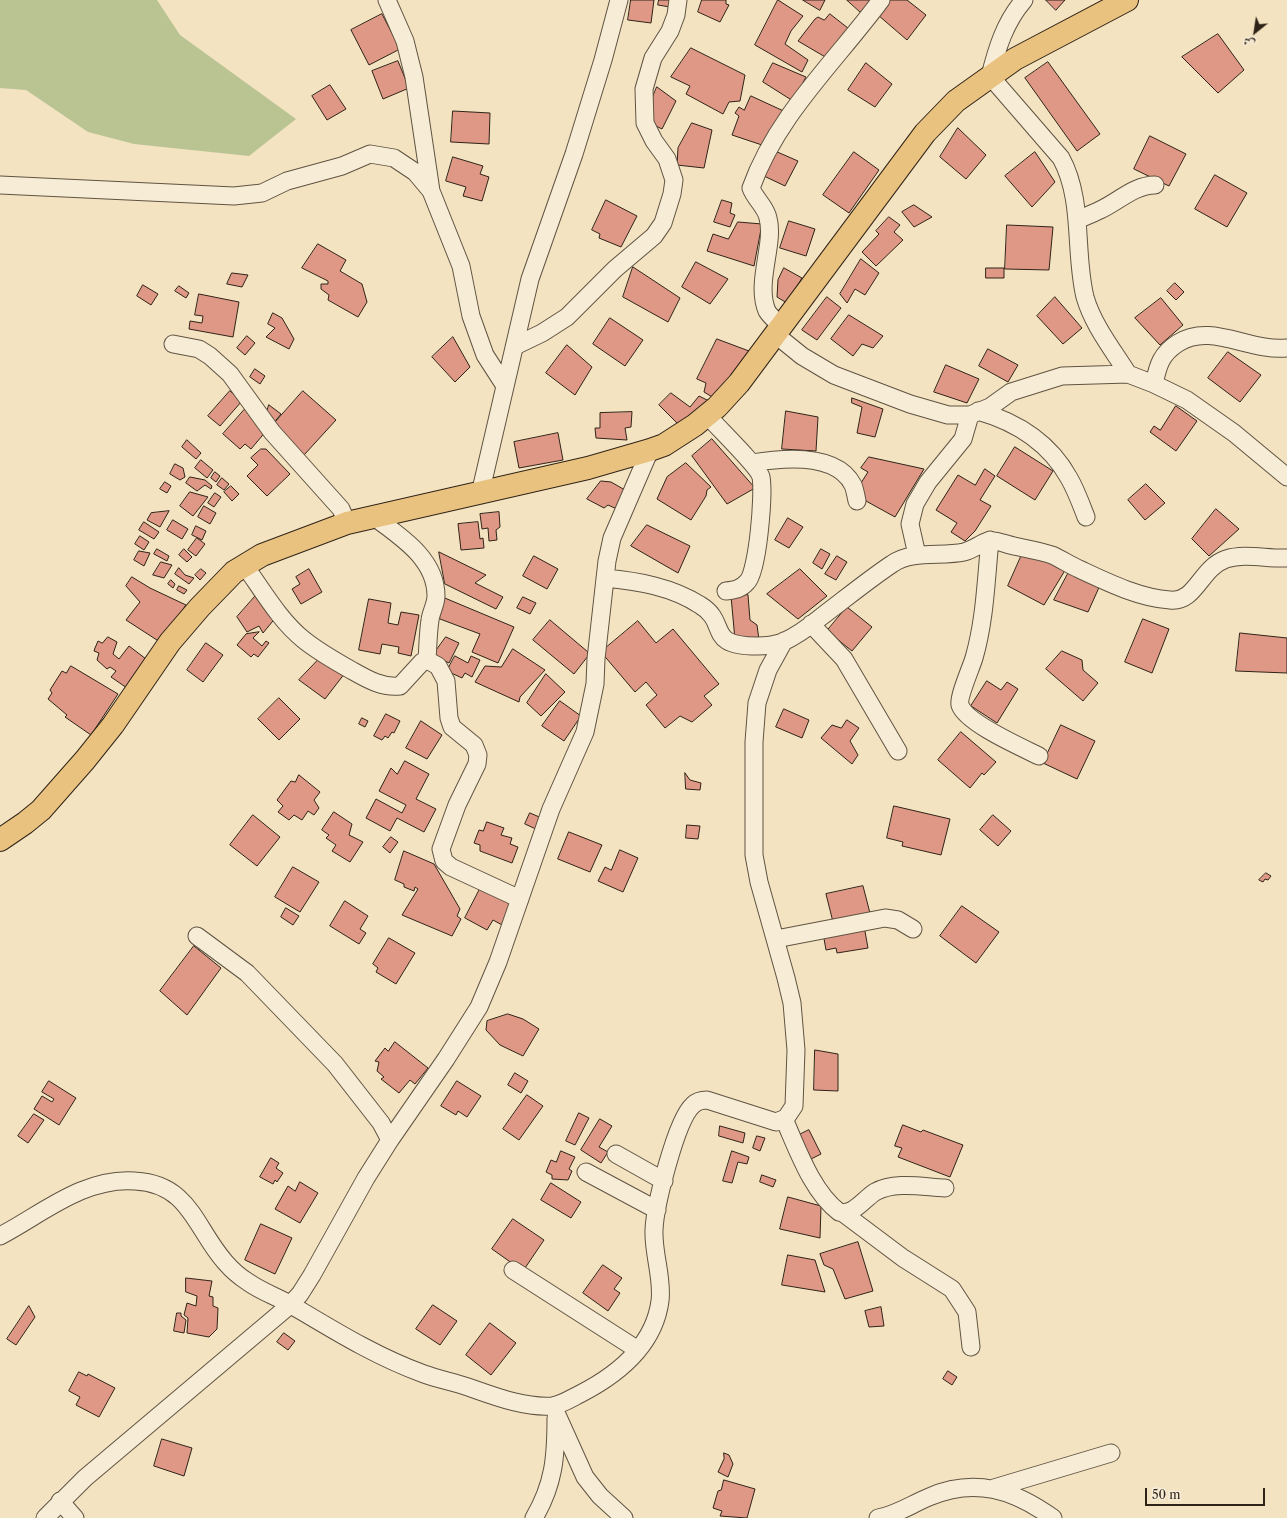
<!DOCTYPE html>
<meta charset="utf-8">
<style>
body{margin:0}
#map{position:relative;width:1287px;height:1518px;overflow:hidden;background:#f3e3c1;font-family:"Libre Caslon Text",Amiri,serif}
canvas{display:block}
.north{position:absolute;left:1235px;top:12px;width:40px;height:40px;-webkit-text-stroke:3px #f7edd7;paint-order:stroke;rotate:210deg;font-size:11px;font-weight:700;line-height:16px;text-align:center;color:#2f2317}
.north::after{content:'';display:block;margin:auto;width:14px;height:18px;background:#2f2317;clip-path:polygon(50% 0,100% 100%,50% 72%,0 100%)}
.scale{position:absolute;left:1145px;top:1488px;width:120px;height:18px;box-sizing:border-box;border:2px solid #2f2317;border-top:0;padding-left:5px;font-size:12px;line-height:14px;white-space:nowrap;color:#2f2317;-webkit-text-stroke:3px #f7edd7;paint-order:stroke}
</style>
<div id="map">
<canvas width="1287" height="1518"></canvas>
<div class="north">ش</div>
<div class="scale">50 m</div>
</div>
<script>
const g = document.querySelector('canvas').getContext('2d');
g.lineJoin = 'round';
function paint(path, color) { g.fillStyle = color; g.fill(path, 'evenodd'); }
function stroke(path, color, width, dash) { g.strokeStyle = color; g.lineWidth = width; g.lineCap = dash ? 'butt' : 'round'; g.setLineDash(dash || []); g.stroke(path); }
paint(new Path2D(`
 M 0,0 L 157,0 L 180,35 L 296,119 L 249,156 L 134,144 L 88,132 L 26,90 L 0,88 Z`), '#bac493');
const building = new Path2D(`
 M 631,0 L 654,0 L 651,23 L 628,20 Z
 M 659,0 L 671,0 L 670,7 L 658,5 Z
 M 702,0 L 726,0 L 726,4 L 729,5 L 720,22 L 698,12 Z
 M 778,0 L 803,16 L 791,31 L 785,44 L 808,60 L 802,72 L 755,45 Z
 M 803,0 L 825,0 L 820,10 Z
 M 847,0 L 875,0 L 865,16 Z
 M 889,0 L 907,0 L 926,15 L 907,40 L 878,15 Z
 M 1046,0 L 1065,0 L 1056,10 Z
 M 382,14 L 400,49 L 369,65 L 351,30 Z
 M 830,14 L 853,32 L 827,58 L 798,41 L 815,19 L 818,17 L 824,20 Z
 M 1218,34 L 1244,70 L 1218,93 L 1182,57 Z
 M 691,48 L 745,75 L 740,101 L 729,102 L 723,114 L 686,94 L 690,86 L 671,77 Z
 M 398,61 L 409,88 L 383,99 L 372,71 Z
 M 1048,62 L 1100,134 L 1077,151 L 1025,78 Z
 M 773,63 L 806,77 L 793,101 L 763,82 Z
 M 866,63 L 892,84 L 875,107 L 848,90 Z
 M 330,85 L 346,109 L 327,120 L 312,96 Z
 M 657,87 L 676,101 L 662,129 L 648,122 L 653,108 L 649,106 Z
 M 751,96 L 788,113 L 768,147 L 732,135 L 739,116 L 735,113 L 739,107 L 744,110 Z
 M 453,111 L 490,113 L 489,144 L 451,142 Z
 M 692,123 L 712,130 L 704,168 L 677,165 L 678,148 Z
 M 958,128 L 986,155 L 966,179 L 940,157 Z
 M 1150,136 L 1186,154 L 1169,186 L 1134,169 Z
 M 775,151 L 798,161 L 785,186 L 764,176 Z
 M 854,152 L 879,170 L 849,213 L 823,195 Z
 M 1035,152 L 1055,182 L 1032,207 L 1005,176 Z
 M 453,157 L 483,166 L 480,174 L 489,177 L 482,201 L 463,196 L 466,187 L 446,181 Z
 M 1215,175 L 1247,193 L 1227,227 L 1195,209 Z
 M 606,200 L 637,216 L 621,247 L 599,238 L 600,234 L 592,230 Z
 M 722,200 L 732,203 L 730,213 L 735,215 L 730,227 L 714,222 Z
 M 914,205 L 932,217 L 914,227 L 902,212 Z
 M 889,217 L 900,225 L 894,232 L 903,240 L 876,266 L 862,252 L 879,234 L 876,231 Z
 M 789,221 L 815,229 L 806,256 L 780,248 Z
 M 738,222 L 762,224 L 754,266 L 707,251 L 713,234 L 728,239 Z
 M 1007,225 L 1053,227 L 1049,270 L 1005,269 Z
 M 318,244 L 346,260 L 340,271 L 362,284 L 367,302 L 358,317 L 328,300 L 329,295 L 321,289 L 321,284 L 328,284 L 328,281 L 302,268 Z
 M 861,259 L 879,273 L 865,295 L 855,289 L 847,303 L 840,294 Z
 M 696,262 L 728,279 L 710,304 L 682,287 Z
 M 633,267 L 680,298 L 668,322 L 623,297 Z
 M 784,268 L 802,278 L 787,303 L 777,297 L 778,280 Z
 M 986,268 L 1004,268 L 1004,278 L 986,278 Z
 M 232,273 L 248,275 L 242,287 L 227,284 Z
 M 1175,283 L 1184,292 L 1176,300 L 1167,291 Z
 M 143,285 L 158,294 L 151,305 L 137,296 Z
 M 179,286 L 189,293 L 186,298 L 175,291 Z
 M 199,294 L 239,302 L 233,337 L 189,329 L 190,321 L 202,323 L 203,316 L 195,315 Z
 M 827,297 L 841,308 L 817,340 L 802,330 Z
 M 1055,297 L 1082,328 L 1063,344 L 1037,316 Z
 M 1161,298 L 1183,325 L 1160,345 L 1135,318 Z
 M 273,313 L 282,318 L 294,339 L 289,349 L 266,337 L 275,328 L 268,324 Z
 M 849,315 L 883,336 L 873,348 L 862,344 L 853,356 L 831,339 Z
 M 610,318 L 643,340 L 625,366 L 593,344 Z
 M 247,336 L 255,343 L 245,355 L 237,348 Z
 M 453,337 L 470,367 L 455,382 L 432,357 Z
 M 717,339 L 749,351 L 714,398 L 704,392 L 706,383 L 697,379 Z
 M 567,345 L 592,367 L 575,395 L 546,373 Z
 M 988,349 L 1018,365 L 1008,382 L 979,366 Z
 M 1228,352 L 1261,375 L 1240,402 L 1208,378 Z
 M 946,365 L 979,379 L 967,403 L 934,392 Z
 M 255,369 L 265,376 L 260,384 L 250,377 Z
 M 230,391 L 242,401 L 220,426 L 208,416 Z
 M 303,391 L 336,420 L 304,455 L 272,426 Z
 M 671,393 L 690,407 L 699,396 L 711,402 L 680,426 L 659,405 Z
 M 852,398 L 883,409 L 875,437 L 857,433 L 862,407 L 852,403 Z
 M 269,405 L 281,414 L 273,424 L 265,418 Z
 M 1176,406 L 1197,421 L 1176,451 L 1150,432 L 1154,426 L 1160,430 Z
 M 246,408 L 267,430 L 251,449 L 245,444 L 240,449 L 223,434 Z
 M 786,411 L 818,417 L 816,451 L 782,449 Z
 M 632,412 L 631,427 L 625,428 L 627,440 L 596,438 L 595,428 L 600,428 L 600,413 Z
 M 558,433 L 563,460 L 519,468 L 514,442 Z
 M 712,439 L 755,488 L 727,504 L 692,456 Z
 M 187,440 L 201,453 L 196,459 L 182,447 Z
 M 1015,447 L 1053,471 L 1035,500 L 997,476 Z
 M 261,449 L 266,449 L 290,474 L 267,496 L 247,476 L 258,465 L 251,458 Z
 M 869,457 L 924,469 L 895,517 L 866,501 L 859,486 L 868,472 L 861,468 Z
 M 201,460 L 213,470 L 207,478 L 195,468 Z
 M 686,463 L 711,487 L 707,490 L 706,496 L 691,520 L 657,499 L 667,477 Z
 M 175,464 L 183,468 L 185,477 L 180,480 L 170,474 Z
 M 985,469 L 995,476 L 980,500 L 991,506 L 975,531 L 965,541 L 951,532 L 957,523 L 936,510 L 958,475 L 975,485 Z
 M 215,472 L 220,476 L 216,482 L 211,478 Z
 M 190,477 L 205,480 L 212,486 L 211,489 L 205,485 L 197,491 L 186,483 Z
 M 222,478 L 229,484 L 224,490 L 217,485 Z
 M 601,481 L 611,482 L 625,490 L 617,509 L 608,505 L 604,508 L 587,499 Z
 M 165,482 L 171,486 L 167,493 L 160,489 Z
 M 1146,484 L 1165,503 L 1145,520 L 1128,500 Z
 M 231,486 L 239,494 L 232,501 L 224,492 Z
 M 190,492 L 208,497 L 193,516 L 180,506 Z
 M 215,493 L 221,497 L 214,507 L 208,503 Z
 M 204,506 L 216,513 L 210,524 L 198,517 Z
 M 1216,509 L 1239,529 L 1209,556 L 1192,539 Z
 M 169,511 L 160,527 L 147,520 L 151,513 Z
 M 499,512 L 500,527 L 496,530 L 497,540 L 489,541 L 488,528 L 482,529 L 480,514 Z
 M 788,518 L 803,527 L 789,548 L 775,540 Z
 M 173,520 L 188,529 L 182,539 L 167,530 Z
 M 144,522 L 159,532 L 154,539 L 139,530 Z
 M 478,522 L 480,539 L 483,538 L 484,548 L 461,550 L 458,524 Z
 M 647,525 L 690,546 L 678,573 L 631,546 Z
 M 196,526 L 206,531 L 202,540 L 192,535 Z
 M 140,536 L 149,542 L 144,550 L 135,544 Z
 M 197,538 L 205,544 L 196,556 L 188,550 Z
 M 157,549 L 169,556 L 167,561 L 154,554 Z
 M 184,549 L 192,557 L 187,562 L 179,555 Z
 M 821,549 L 830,554 L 822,569 L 813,563 Z
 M 1024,550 L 1067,567 L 1044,605 L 1008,586 Z
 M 139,551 L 150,553 L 144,566 L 134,560 Z
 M 439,552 L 486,575 L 475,583 L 503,597 L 496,609 L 445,584 Z
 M 534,556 L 558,569 L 547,589 L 523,576 Z
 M 837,556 L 847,562 L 836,580 L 825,574 Z
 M 161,562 L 172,565 L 164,578 L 153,575 Z
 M 179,568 L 185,575 L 194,578 L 189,584 L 175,574 Z
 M 201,569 L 206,573 L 200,580 L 195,575 Z
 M 309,569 L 322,592 L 301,604 L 292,589 L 300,584 L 296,577 Z
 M 800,569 L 827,596 L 798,619 L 767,594 Z
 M 1070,570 L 1101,583 L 1088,612 L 1054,600 Z
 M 132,577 L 150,588 L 186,605 L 160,642 L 126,620 L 140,602 L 126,586 Z
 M 171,580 L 175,584 L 173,588 L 168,584 Z
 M 179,586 L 187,590 L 184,594 L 177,590 Z
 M 259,592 L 277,616 L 263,633 L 259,626 L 247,632 L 237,617 Z
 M 748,595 L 750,620 L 757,625 L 759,640 L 735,640 L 731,596 Z
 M 440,596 L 514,627 L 498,663 L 472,652 L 480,634 L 440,619 Z
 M 523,597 L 536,603 L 530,614 L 517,608 Z
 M 369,599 L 391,603 L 388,623 L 398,625 L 401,612 L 419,615 L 411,656 L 398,653 L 399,647 L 382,644 L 380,654 L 359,650 Z
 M 847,607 L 872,627 L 852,651 L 827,631 Z
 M 1143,619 L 1169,629 L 1152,673 L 1125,662 Z
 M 550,620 L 588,652 L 588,656 L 574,674 L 533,640 Z
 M 638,621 L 656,643 L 673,629 L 719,684 L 704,696 L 712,705 L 692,722 L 680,716 L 665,728 L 646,705 L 657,695 L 646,682 L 635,692 L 601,652 Z
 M 259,632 L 253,638 L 262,646 L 266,641 L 269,643 L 258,657 L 254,654 L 251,657 L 237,645 L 246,634 Z
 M 1240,633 L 1287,638 L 1287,673 L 1236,671 Z
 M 108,637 L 117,642 L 113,654 L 119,659 L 129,646 L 146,659 L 127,688 L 111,677 L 116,671 L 110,667 L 107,669 L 97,660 L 99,653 L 94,651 L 95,648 L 98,641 L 102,643 Z
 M 446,637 L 459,643 L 449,663 L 433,655 Z
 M 206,643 L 223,655 L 203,682 L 187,670 Z
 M 513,649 L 545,670 L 520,697 L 519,702 L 475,682 L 485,666 L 501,667 Z
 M 1062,651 L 1082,660 L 1083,670 L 1098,683 L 1083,701 L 1046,669 Z
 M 455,656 L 468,663 L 471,656 L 480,660 L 472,677 L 465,673 L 462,678 L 447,671 Z
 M 321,657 L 345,673 L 325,699 L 299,680 Z
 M 71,666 L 118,694 L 91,735 L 65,717 L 67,715 L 48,699 L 52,693 L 50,690 L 62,671 L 66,673 Z
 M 546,674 L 565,692 L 541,716 L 527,703 Z
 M 987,681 L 1001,690 L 1007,682 L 1018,689 L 997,723 L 971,706 Z
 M 279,698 L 300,719 L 279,740 L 258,719 Z
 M 560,701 L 581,716 L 564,741 L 542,726 Z
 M 784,709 L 809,720 L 802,738 L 776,727 Z
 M 386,714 L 400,721 L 394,733 L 392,732 L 388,738 L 385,736 L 382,740 L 374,736 Z
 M 362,718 L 368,721 L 365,727 L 359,724 Z
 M 847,720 L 859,728 L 850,741 L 858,755 L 852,764 L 821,738 L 832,725 L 841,728 Z
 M 421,721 L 442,735 L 427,759 L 406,748 Z
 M 1061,725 L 1095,741 L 1077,779 L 1043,763 Z
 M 961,732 L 996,762 L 984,775 L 982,773 L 970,788 L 938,760 Z
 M 405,761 L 429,774 L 416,799 L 436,809 L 424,832 L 397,818 L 390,831 L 366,818 L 376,799 L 402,813 L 406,805 L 379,791 L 391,768 L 397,774 Z
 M 685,773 L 690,780 L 701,783 L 700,790 L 686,789 Z
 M 299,775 L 320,792 L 314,800 L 319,808 L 314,815 L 308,811 L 302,820 L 294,815 L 289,820 L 278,812 L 283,806 L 277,800 L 291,781 L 295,782 Z
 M 894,806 L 950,819 L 941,855 L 902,846 L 903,842 L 887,838 Z
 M 334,812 L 352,824 L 349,835 L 363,842 L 350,862 L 332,851 L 336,845 L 326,838 L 329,835 L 322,830 Z
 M 530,813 L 544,819 L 538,830 L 525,824 Z
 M 253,815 L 280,837 L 257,866 L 230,845 Z
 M 993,815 L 1011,831 L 998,846 L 980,830 Z
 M 487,822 L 504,828 L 501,835 L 512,838 L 510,844 L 518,847 L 512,863 L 480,851 L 480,845 L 474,843 L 479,830 L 483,831 Z
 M 687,825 L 700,826 L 698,839 L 686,838 Z
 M 569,832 L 602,845 L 590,872 L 558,859 Z
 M 391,837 L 398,842 L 390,853 L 383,847 Z
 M 620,850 L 638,858 L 623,892 L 598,881 L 605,867 L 611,870 Z
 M 404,851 L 434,864 L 460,909 L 457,916 L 461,919 L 452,936 L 402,915 L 418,889 L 415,887 L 414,891 L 404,887 L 404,884 L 395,880 Z
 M 293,867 L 319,882 L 300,912 L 275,897 Z
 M 1266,873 L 1271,876 L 1268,880 L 1265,879 L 1263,882 L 1259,880 Z
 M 482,885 L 516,904 L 504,926 L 493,920 L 487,930 L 465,918 Z
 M 863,886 L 871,917 L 834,926 L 826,894 Z
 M 345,901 L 368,916 L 360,929 L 366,933 L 359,944 L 330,926 Z
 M 962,906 L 999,932 L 976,963 L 940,936 Z
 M 286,908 L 299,916 L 293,925 L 281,917 Z
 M 864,926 L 868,948 L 837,953 L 836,948 L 826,950 L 823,933 Z
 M 389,938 L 415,953 L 396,984 L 376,972 L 378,968 L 373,964 Z
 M 194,946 L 221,968 L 187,1015 L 160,991 Z
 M 508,1014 L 523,1019 L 539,1029 L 523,1056 L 500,1045 L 486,1030 L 487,1021 Z
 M 395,1042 L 428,1068 L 415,1084 L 410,1080 L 399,1093 L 381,1079 L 384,1077 L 377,1071 L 379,1062 L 375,1061 L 385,1048 L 388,1051 Z
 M 815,1050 L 838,1054 L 838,1091 L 814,1090 Z
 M 515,1073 L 528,1081 L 521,1093 L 508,1085 Z
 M 49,1081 L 76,1098 L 59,1125 L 34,1109 L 42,1096 L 52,1102 L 54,1099 L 42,1092 Z
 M 457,1081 L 481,1096 L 467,1117 L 458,1111 L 456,1115 L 441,1106 Z
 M 527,1095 L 543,1106 L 519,1140 L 503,1129 Z
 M 579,1113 L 589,1118 L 575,1145 L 566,1141 Z
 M 34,1114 L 44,1120 L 28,1143 L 18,1136 Z
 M 600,1119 L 612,1126 L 599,1147 L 608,1152 L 601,1163 L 581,1150 Z
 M 903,1125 L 921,1132 L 923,1130 L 963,1145 L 950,1177 L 898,1157 L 902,1148 L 895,1146 Z
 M 720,1126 L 745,1133 L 743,1143 L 719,1136 Z
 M 809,1130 L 821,1154 L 811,1159 L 799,1135 Z
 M 757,1136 L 765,1138 L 760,1151 L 753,1148 Z
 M 561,1151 L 575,1157 L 569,1169 L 572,1171 L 568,1180 L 552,1179 L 552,1175 L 546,1172 L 551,1160 L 556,1162 Z
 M 732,1151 L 749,1157 L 747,1164 L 738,1162 L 732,1183 L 723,1181 Z
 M 271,1158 L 279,1163 L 276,1168 L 283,1173 L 277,1182 L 275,1180 L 273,1184 L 260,1177 Z
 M 762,1175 L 776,1180 L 773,1187 L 760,1182 Z
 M 300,1182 L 318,1193 L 300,1223 L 275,1209 L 288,1186 L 295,1191 Z
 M 551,1183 L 581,1202 L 571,1218 L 541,1200 Z
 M 788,1197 L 821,1206 L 820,1238 L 780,1229 Z
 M 513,1219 L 544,1240 L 523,1271 L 492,1249 Z
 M 261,1224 L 292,1238 L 275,1274 L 245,1260 Z
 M 858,1242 L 873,1291 L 845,1299 L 833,1269 L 824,1265 L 820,1254 Z
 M 788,1255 L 815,1260 L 825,1292 L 782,1285 Z
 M 603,1265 L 622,1278 L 614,1289 L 620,1293 L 608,1311 L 583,1293 Z
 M 186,1278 L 212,1281 L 209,1296 L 213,1297 L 213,1306 L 218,1308 L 217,1329 L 209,1337 L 187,1333 L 188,1318 L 184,1315 L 187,1303 L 196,1306 L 197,1296 L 186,1292 Z
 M 433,1305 L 457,1321 L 440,1345 L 416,1329 Z
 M 29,1306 L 35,1317 L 16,1345 L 7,1339 Z
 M 881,1307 L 884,1326 L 869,1327 L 865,1311 Z
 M 177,1313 L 181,1313 L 181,1316 L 186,1320 L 184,1333 L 174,1331 Z
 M 490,1323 L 516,1343 L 491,1375 L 466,1355 Z
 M 284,1333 L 295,1341 L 288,1350 L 277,1342 Z
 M 948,1371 L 957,1377 L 952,1385 L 943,1379 Z
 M 79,1372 L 87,1376 L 88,1374 L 115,1388 L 99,1417 L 76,1405 L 80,1397 L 69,1391 Z
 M 162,1439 L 192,1448 L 184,1476 L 154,1466 Z
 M 724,1453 L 729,1455 L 733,1464 L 728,1477 L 718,1472 L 724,1459 Z
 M 724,1480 L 755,1489 L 747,1518 L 720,1516 L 722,1511 L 713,1508 L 718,1491 L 721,1490 Z`);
paint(building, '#df9886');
stroke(building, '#2f2317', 1);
const minor = new Path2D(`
 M 387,0 L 405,41 L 414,77 L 431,191 L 461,266 L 471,316 L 485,355 L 505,386
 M 1024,0 C 1005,22 997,48 990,76 L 1061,158 C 1084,200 1074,252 1085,297 C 1093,325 1113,350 1128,374
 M 0,185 L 234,196 L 262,193 L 287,181 L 342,166 L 370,154 L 394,158 L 415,172 L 431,191
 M 1077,220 C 1084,217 1092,214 1100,210 C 1118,202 1134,185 1155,185
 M 782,327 C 777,322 770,316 767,311 C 755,283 775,244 768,218 C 766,207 755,199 751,188 C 777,115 836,61 881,0
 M 776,335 L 802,356 L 834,375 L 910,404 L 948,415 L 970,415 L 990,407 L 1011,392 L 1062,376 L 1128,374 L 1154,384 L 1187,400 L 1234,433 L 1287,477
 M 173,344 L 199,349 L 210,356 L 230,374 L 272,432 L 341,509 L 347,523
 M 515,346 L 542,333 L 567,317 L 615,269 L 654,236 L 663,223 L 672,194 L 674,180 L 667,159 L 654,141 L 645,123 L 644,89 L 653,58 L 670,31 L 676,15 L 678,0
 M 1154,384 C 1158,365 1161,354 1178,343 C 1211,322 1249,352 1287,348
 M 978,411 C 1017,422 1049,442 1069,478 C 1076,490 1081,504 1086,517
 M 707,415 C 717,427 758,466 761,477 C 764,493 758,572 747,582 C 741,589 735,590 726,591
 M 752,463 C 782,458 836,452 853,485 C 855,490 856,496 857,501
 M 480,494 L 530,279 L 574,154 L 603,60 L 619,0
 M 374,517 C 401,537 436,559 436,596 C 436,604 431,612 430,620 C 428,633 428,646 427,660
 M 990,540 C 986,580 985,620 974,658 C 971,668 958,697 960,705 C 966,723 1021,747 1039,756
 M 917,555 L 910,524 L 915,504 L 928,482 L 963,439 L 970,415
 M 245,566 C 263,591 280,621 304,640 C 319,652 335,661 351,670 C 367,679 382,688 400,686 L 422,662 L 427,660 L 438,666 L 446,681 L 449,718 L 452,727 L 474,745 L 478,755 L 477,764 L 457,805 L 441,849 L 444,861 L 451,867 L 520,899
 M 605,578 C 638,581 672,587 700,605 C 730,623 704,646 757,646 C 766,646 774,645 783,642 C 796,636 810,626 821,617 C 845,599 868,580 892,564 C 912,550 941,557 964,552 C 972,550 980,544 988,541 C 995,539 1007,545 1014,546 C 1027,549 1039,551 1052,555 C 1061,559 1070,565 1079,569 C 1107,582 1139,598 1170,600 C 1196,603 1200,568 1226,559 C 1245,553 1267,559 1287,558
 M 811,624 L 844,659 L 898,751
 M 197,936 L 247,973 L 335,1064 L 381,1123 L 390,1140
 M 776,939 L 885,918 L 898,920 L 913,929
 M 784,1119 C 797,1148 812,1192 839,1212 C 853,1216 864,1199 875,1192 C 895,1181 923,1187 945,1188
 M 616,1154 L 664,1181
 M 586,1172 L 657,1210
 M 843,1213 L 903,1258 L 952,1289 L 967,1312 L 971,1347
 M 0,1236 C 42,1214 84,1177 135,1181 C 190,1184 195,1228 225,1262 C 231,1269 240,1277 248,1282 C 262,1292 278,1297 293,1306 C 335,1331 377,1357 424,1374 C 438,1379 453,1382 468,1387 C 494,1396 524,1408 552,1406 C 561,1405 572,1398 580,1394 C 617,1375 654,1346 660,1301 C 663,1278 653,1254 654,1230 C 655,1206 676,1120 693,1105 C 697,1101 702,1100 707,1100 L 776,1122 L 786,1118 L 794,1106 L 796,1050 L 792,1003 L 786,978 L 759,882 L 754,855 L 754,742 L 757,703 L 768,670 L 784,641
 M 513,1270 L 638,1350
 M 553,1406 L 585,1477 L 600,1496 L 624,1518
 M 994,1488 L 1111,1453
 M 60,1501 L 75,1518
 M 45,1518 L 85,1478 L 290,1305 L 300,1294 L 312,1275 L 366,1178 L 390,1140 L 446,1059 L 479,1007 L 498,962 L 551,809 L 585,732 L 595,684 L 596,659 L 607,561 L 612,538 L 650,450
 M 534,1518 C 554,1484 556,1457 556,1418
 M 878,1518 C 896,1515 912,1504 929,1497 C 975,1477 1014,1490 1053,1518`);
const major = new Path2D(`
 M 0,840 L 25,823 L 41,810 L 85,760 L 113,725 L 170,642 L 200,607 L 234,572 L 262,555 L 347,523 L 588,468 L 650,450 L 664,445 L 695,425 L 717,407 L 739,383 L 925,133 L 956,101 L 1015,59 L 1127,0`);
stroke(minor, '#605342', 19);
stroke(major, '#2f2317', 24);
stroke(minor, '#f7edd7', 17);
stroke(major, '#eac280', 22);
</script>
